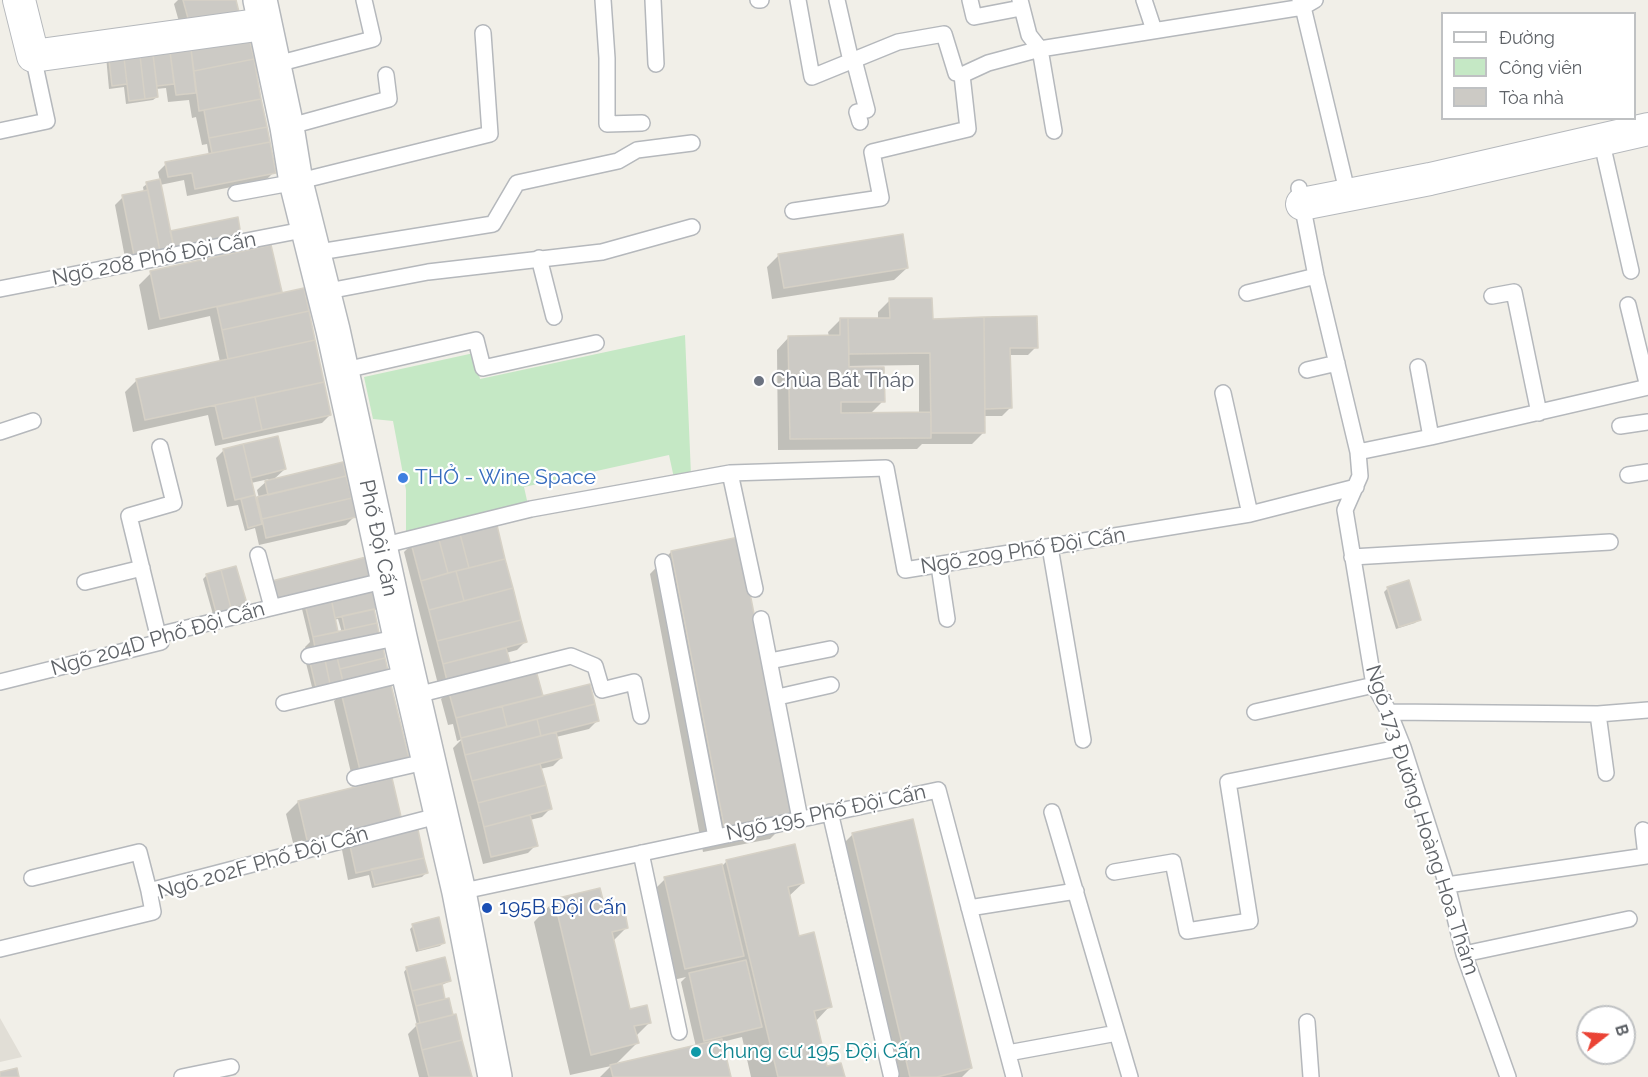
<!DOCTYPE html>
<meta charset="utf-8">
<style>
body{margin:0}
#map{position:relative;width:1648px;height:1077px;overflow:hidden;background:#f1efe8;font-family:Raleway,sans-serif}
canvas{display:block}
.legend{position:absolute;left:1441px;top:12px;width:195px;height:108px;box-sizing:border-box;background:#fff;border:2px solid #bfc1c3;margin:0;padding:8px 10px;list-style:none;font-size:18px;color:#5f6368}
.legend li{display:flex;align-items:center;gap:12px;height:30px}
.legend b{width:30px;border:2px solid #bfc1c3}
.north{position:absolute;left:1576px;top:1005px;width:60px;height:60px;box-sizing:border-box;background:#fff;border:2px solid #bfc1c3;border-radius:50%;rotate:73deg;font-size:16px;font-weight:700;line-height:24px;text-align:center;color:#5f6368}
.north::after{content:'';display:block;margin:auto;width:21px;height:27px;background:#ea4335;clip-path:polygon(50% 0,100% 100%,50% 72%,0 100%)}
</style>
<div id="map">
<canvas width="1648" height="1077"></canvas>
<ul class="legend">
<li><b style="height:8px;background:#fff"></b>Đường</li>
<li><b style="height:16px;background:#c5e8c5"></b>Công viên</li>
<li><b style="height:16px;background:#cccac5"></b>Tòa nhà</li>
</ul>
<div class="north">B</div>
</div>
<script>
const g = document.querySelector('canvas').getContext('2d');
g.lineJoin = 'round';
function paint(path, color) { g.fillStyle = color; g.fill(path, 'evenodd'); }
function stroke(path, color, width, dash) { g.strokeStyle = color; g.lineWidth = width; g.lineCap = dash ? 'butt' : 'round'; g.setLineDash(dash || []); g.stroke(path); }
function write(font, color, halo, rows, align = 'center') {
  g.font = font + ' Raleway,sans-serif'; g.lineWidth = 4.5; g.setLineDash([]); g.textBaseline = 'middle'; g.strokeStyle = halo; g.fillStyle = color; for (const [text, x, y, turn = 0] of rows) {
    g.save(); g.translate(x, y); g.rotate((+turn || 0) * Math.PI / 180); g.textAlign = isNaN(turn) ? turn : align; if (halo) g.strokeText(text, 0, 0); g.fillText(text, 0, 0); g.restore();
  }
}
paint(new Path2D(`
 M 0,1018 L 22,1057 L 0,1062 Z`), '#e1ded6');
paint(new Path2D(`
 M 685,335 L 691,475 L 674,478 L 669,455 L 524,487 L 528,505 L 406,533 L 406,490 L 393,421 L 373,419 L 364,377 L 474,353 L 480,379 Z`), '#c5e8c5');
paint(new Path2D(`
 M 178,0 L 234,0 L 183,36 L 174,4 Z
 M 248,38 L 268,142 L 266,144 L 274,172 L 266,180 L 187,196 L 184,180 L 160,185 L 169,232 L 237,219 L 126,263 L 115,205 L 123,197 L 144,193 L 143,187 L 147,184 L 160,181 L 158,172 L 166,164 L 209,156 L 207,144 L 202,145 L 196,117 L 192,118 L 189,100 L 168,102 L 166,88 L 156,89 L 157,97 L 153,100 L 126,104 L 124,87 L 109,89 L 106,56 L 190,51 Z
 M 779,255 L 907,268 L 894,280 L 772,299 L 767,267 Z
 M 151,273 L 280,292 L 277,295 L 303,289 L 330,415 L 322,423 L 215,446 L 208,415 L 133,432 L 125,392 L 137,380 L 220,362 L 210,316 L 148,330 L 139,285 Z
 M 890,300 L 931,321 L 1036,318 L 1036,347 L 1028,355 L 1009,355 L 1010,408 L 1002,416 L 984,416 L 984,432 L 972,444 L 922,444 L 917,449 L 778,450 L 777,350 L 789,337 L 829,337 L 828,332 L 840,320 L 878,319 L 878,312 ZM 919,365 L 919,414 L 870,414 L 883,401 L 848,369 L 848,366 Z
 M 277,438 L 285,469 L 273,480 L 354,517 L 346,525 L 259,545 L 255,528 L 245,531 L 238,505 L 227,507 L 216,458 L 224,450 ZM 269,479 L 257,490 L 259,498 L 255,501 L 251,483 Z
 M 495,523 L 525,642 L 517,650 L 506,653 L 510,669 L 542,698 L 597,721 L 589,729 L 556,737 L 561,758 L 553,766 L 540,769 L 550,809 L 542,817 L 530,820 L 536,845 L 528,853 L 483,864 L 453,748 L 462,739 L 457,741 L 453,724 L 448,725 L 441,699 L 450,689 L 440,692 L 404,552 L 412,544 Z
 M 671,552 L 792,817 L 770,839 L 703,852 L 650,574 Z
 M 207,575 L 246,607 L 214,618 L 203,579 Z
 M 1388,588 L 1419,619 L 1415,623 L 1396,629 L 1384,592 Z
 M 306,605 L 378,607 L 373,611 L 388,675 L 314,695 L 306,663 L 309,661 L 305,647 L 310,642 L 302,609 ZM 338,619 L 342,633 L 333,634 L 334,620 Z
 M 342,693 L 407,758 L 352,777 L 334,701 Z
 M 298,802 L 401,820 L 426,873 L 422,877 L 372,888 L 369,875 L 348,880 L 342,850 L 350,842 L 296,855 L 286,814 Z
 M 912,821 L 971,1068 L 962,1077 L 883,1077 L 831,856 L 852,835 Z
 M 727,861 L 803,883 L 788,897 L 798,937 L 830,1006 L 815,1022 L 826,1068 L 843,1077 L 751,1077 L 742,1037 L 722,1042 L 730,1077 L 600,1077 L 611,1066 L 570,1075 L 534,922 L 555,900 L 605,914 L 627,927 L 613,941 L 629,1011 L 650,1022 L 635,1037 L 637,1043 L 615,1065 L 696,1047 L 681,982 L 686,977 L 673,980 L 653,891 L 665,879 L 723,865 Z
 M 413,926 L 444,942 L 440,946 L 416,952 L 410,929 Z
 M 407,968 L 450,981 L 440,986 L 470,1077 L 419,1077 L 408,1034 L 417,1025 L 404,972 Z`), '#0003');
const building = new Path2D(`
 M 183,0 L 236,0 L 241,20 L 191,29 Z
 M 249,37 L 254,59 L 194,71 L 191,49 Z
 M 190,41 L 196,93 L 176,95 L 169,44 Z
 M 169,44 L 174,84 L 157,86 L 152,46 Z
 M 152,46 L 158,97 L 145,99 L 139,47 Z
 M 139,47 L 145,99 L 129,101 L 123,49 Z
 M 123,49 L 127,84 L 112,86 L 108,51 Z
 M 254,59 L 261,99 L 199,111 L 194,71 Z
 M 261,99 L 267,127 L 209,138 L 204,110 Z
 M 267,127 L 270,142 L 212,153 L 209,138 Z
 M 270,142 L 276,173 L 195,189 L 192,173 L 168,177 L 165,162 Z
 M 160,179 L 174,248 L 160,251 L 146,182 Z
 M 148,190 L 160,251 L 134,255 L 122,195 Z
 M 238,217 L 241,235 L 174,248 L 170,231 Z
 M 903,234 L 908,268 L 784,288 L 778,254 Z
 M 271,245 L 282,292 L 160,319 L 150,271 Z
 M 304,288 L 309,311 L 222,330 L 217,307 Z
 M 889,298 L 932,298 L 933,319 L 984,317 L 985,433 L 931,433 L 930,353 L 849,354 L 848,318 L 890,318 Z
 M 309,311 L 315,340 L 228,359 L 222,330 Z
 M 1037,316 L 1038,348 L 1010,348 L 1012,408 L 985,409 L 984,317 Z
 M 840,318 L 848,318 L 849,367 L 884,367 L 885,402 L 841,402 L 841,413 L 931,412 L 931,438 L 790,439 L 788,336 L 840,335 Z
 M 315,340 L 324,382 L 145,420 L 136,379 Z
 M 324,382 L 331,415 L 262,430 L 255,397 Z
 M 255,397 L 262,430 L 223,439 L 215,405 Z
 M 278,436 L 286,469 L 251,478 L 243,444 Z
 M 243,444 L 255,495 L 235,500 L 223,449 Z
 M 343,462 L 346,476 L 268,495 L 265,481 Z
 M 346,476 L 352,498 L 262,519 L 257,497 Z
 M 255,495 L 262,524 L 248,528 L 241,499 Z
 M 352,498 L 356,517 L 266,538 L 262,519 Z
 M 496,521 L 505,559 L 469,568 L 459,530 Z
 M 459,530 L 469,568 L 448,573 L 438,536 Z
 M 438,536 L 448,573 L 421,581 L 411,543 Z
 M 739,537 L 794,818 L 725,831 L 671,551 Z
 M 366,557 L 371,579 L 274,604 L 268,582 Z
 M 505,559 L 513,588 L 464,601 L 456,571 Z
 M 236,566 L 248,607 L 232,612 L 221,570 Z
 M 221,570 L 232,612 L 217,616 L 206,574 Z
 M 456,571 L 464,601 L 429,610 L 421,581 Z
 M 1409,580 L 1421,620 L 1399,627 L 1387,587 Z
 M 375,588 L 380,608 L 335,618 L 331,598 Z
 M 513,588 L 521,620 L 437,641 L 429,610 Z
 M 331,598 L 338,632 L 313,637 L 305,604 Z
 M 374,609 L 377,623 L 345,630 L 342,616 Z
 M 521,620 L 527,642 L 443,664 L 437,641 Z
 M 377,623 L 380,639 L 316,653 L 313,637 Z
 M 382,642 L 385,658 L 340,669 L 336,653 Z
 M 506,648 L 512,669 L 448,685 L 443,664 Z
 M 336,653 L 344,686 L 331,689 L 324,655 Z
 M 324,655 L 331,689 L 317,692 L 309,658 Z
 M 385,658 L 389,675 L 344,686 L 340,669 Z
 M 535,667 L 543,696 L 456,718 L 448,689 Z
 M 390,681 L 409,758 L 360,770 L 341,692 Z
 M 590,684 L 595,704 L 507,727 L 502,706 Z
 M 595,704 L 599,721 L 541,736 L 537,719 Z
 M 502,706 L 507,727 L 461,738 L 456,718 Z
 M 537,719 L 541,736 L 465,755 L 461,738 Z
 M 556,732 L 562,758 L 472,781 L 465,755 Z
 M 540,764 L 546,785 L 478,803 L 472,781 Z
 M 392,778 L 402,821 L 308,844 L 298,801 Z
 M 546,785 L 552,809 L 484,827 L 478,803 Z
 M 530,815 L 538,846 L 491,857 L 484,827 Z
 M 913,819 L 972,1068 L 937,1077 L 910,1077 L 852,833 Z
 M 417,825 L 424,858 L 356,873 L 349,841 Z
 M 795,844 L 804,883 L 788,887 L 799,936 L 814,932 L 832,1007 L 814,1011 L 827,1066 L 841,1063 L 845,1077 L 778,1077 L 726,860 Z
 M 424,858 L 428,873 L 375,885 L 371,869 Z
 M 722,864 L 744,956 L 685,969 L 664,877 Z
 M 600,888 L 606,912 L 624,907 L 628,928 L 612,932 L 630,1009 L 647,1005 L 651,1023 L 634,1026 L 639,1043 L 591,1055 L 554,899 Z
 M 439,917 L 445,943 L 419,950 L 412,924 Z
 M 445,957 L 451,981 L 412,991 L 406,967 Z
 M 746,960 L 762,1027 L 704,1041 L 689,973 Z
 M 442,984 L 445,999 L 416,1006 L 412,991 Z
 M 449,998 L 453,1015 L 420,1023 L 416,1006 Z
 M 456,1014 L 462,1040 L 422,1050 L 416,1024 Z
 M 722,1039 L 731,1077 L 613,1077 L 610,1065 Z
 M 462,1040 L 472,1077 L 429,1077 L 422,1050 Z
 M 17,1068 L 19,1077 L 0,1077 L 0,1072 Z`);
paint(building, '#cccac5');
stroke(building, '#d6d1c6', 1.5);
const service = new Path2D(`
 M 603,0 L 607,58 L 607,124 L 642,123
 M 653,0 L 656,64
 M 758,0 L 761,0
 M 798,0 L 812,77 L 898,42 L 944,34 L 956,73 L 962,75 L 988,63 L 1040,49 L 1054,131
 M 837,0 L 851,61
 M 970,0 L 974,17 L 1021,8
 M 1020,0 L 1029,35 L 1040,49 L 1303,7 L 1315,0
 M 1144,0 L 1154,30
 M 1300,0 L 1303,7 L 1348,195
 M 854,60 L 867,110 L 857,112 L 860,122
 M 273,65 L 373,39 L 364,0
 M 287,127 L 389,99 L 386,75
 M 0,131 L 47,121 L 33,56
 M 1601,139 L 1631,271
 M 1299,188 L 1316,276 L 1358,452 L 1360,476 L 1345,510 L 1374,685 L 1389,712 L 1403,747 L 1447,885 L 1464,954 L 1508,1077
 M 236,193 L 296,182 L 490,134 L 483,33
 M 793,211 L 881,198 L 872,152 L 968,129 L 962,75
 M 313,253 L 493,224 L 517,183 L 618,161 L 637,150 L 692,143
 M 539,258 L 554,317
 M 0,289 L 308,229
 M 323,292 L 428,272 L 602,252 L 692,227
 M 1247,293 L 1316,276
 M 1492,296 L 1514,292 L 1539,413
 M 1418,367 L 1431,437
 M 1307,370 L 1337,363
 M 341,371 L 476,340 L 483,368 L 596,343
 M 1223,393 L 1250,514
 M 1620,426 L 1648,422
 M 0,432 L 33,421
 M 1358,452 L 1431,437 L 1648,387 L 1628,305
 M 730,473 L 755,589
 M 1628,475 L 1648,472
 M 381,546 L 531,509 L 730,473 L 886,468 L 905,570 L 1250,514 L 1356,487
 M 1050,547 L 1083,740
 M 258,555 L 272,607
 M 1352,557 L 1610,542
 M 663,562 L 716,837
 M 939,566 L 947,619
 M 85,582 L 142,568
 M 761,619 L 800,819
 M 158,635 L 129,516 L 174,503 L 160,447
 M 309,656 L 400,637
 M 770,661 L 830,649
 M 0,682 L 161,642 L 158,635 L 387,580
 M 413,696 L 571,656 L 595,666 L 602,690 L 634,682 L 641,716
 M 778,697 L 831,685
 M 284,703 L 408,673
 M 1255,712 L 1374,685
 M 1389,712 L 1598,714 L 1648,710
 M 1598,714 L 1606,773
 M 355,778 L 429,761
 M 830,812 L 891,1074
 M 1052,812 L 1130,1077
 M 641,853 L 679,1032
 M 1114,872 L 1173,862 L 1187,931 L 1250,921 L 1228,782 L 1403,747
 M 32,878 L 139,852 L 149,891
 M 1447,885 L 1646,856 L 1643,830
 M 459,892 L 938,790 L 1014,1077
 M 969,908 L 1076,891
 M 0,949 L 153,912 L 149,891 L 441,815
 M 1464,954 L 1629,919
 M 1307,1022 L 1311,1077
 M 1008,1053 L 1117,1033
 M 182,1077 L 231,1067`);
const minor = new Path2D(`
 M 19,0 L 33,56 L 264,24
 M 1302,204 L 1430,179 L 1648,129`);
const tertiary = new Path2D(`
 M 260,0 L 287,127 L 296,182 L 333,330 L 400,637 L 459,892 L 495,1077`);
stroke(service, '#b5b8bc', 18);
stroke(minor, '#b5b8bc', 34);
stroke(tertiary, '#b5b8bc', 36);
stroke(service, '#fff', 15);
stroke(minor, '#fff', 32);
stroke(tertiary, '#fff', 33);
for (const [x, y, r, color] of [
 [759,381,6,"#6b7280"],
 [403,478,6,"#3f7fe0"],
 [487,908,6,"#1a4fb4"],
 [696,1052,6,"#0f9aa8"]
]) { const dot = new Path2D(); dot.arc(x, y, r, 0, 2 * Math.PI); g.fillStyle = color; g.fill(dot); stroke(dot, '#fff', 2); }
write('21px', '#5f6368', '#fff', [
 ["Ngõ 208 Phố Đội Cấn",154,259,-11],
 ["Phố Đội Cấn",378,538,78],
 ["Ngõ 209 Phố Đội Cấn",1023,551,-9],
 ["Ngõ 204D Phố Đội Cấn",158,639,-16],
 ["Ngõ 195 Phố Đội Cấn",826,813,-12],
 ["Ngõ 173 Đường Hoàng Hoa Thám",1422,820,72],
 ["Ngõ 202F Phố Đội Cấn",263,863,-16]
]);
write('21px', '#5b616d', '#fff', [
 ["Chùa Bát Tháp",771,381]
], 'left');
write('21px', '#366cbe', '#fff', [
 ["THỞ - Wine Space",415,478]
], 'left');
write('21px', '#164399', '#fff', [
 ["195B Đội Cấn",499,908]
], 'left');
write('21px', '#0d838f', '#fff', [
 ["Chung cư 195 Đội Cấn",708,1052]
], 'left');
</script>
